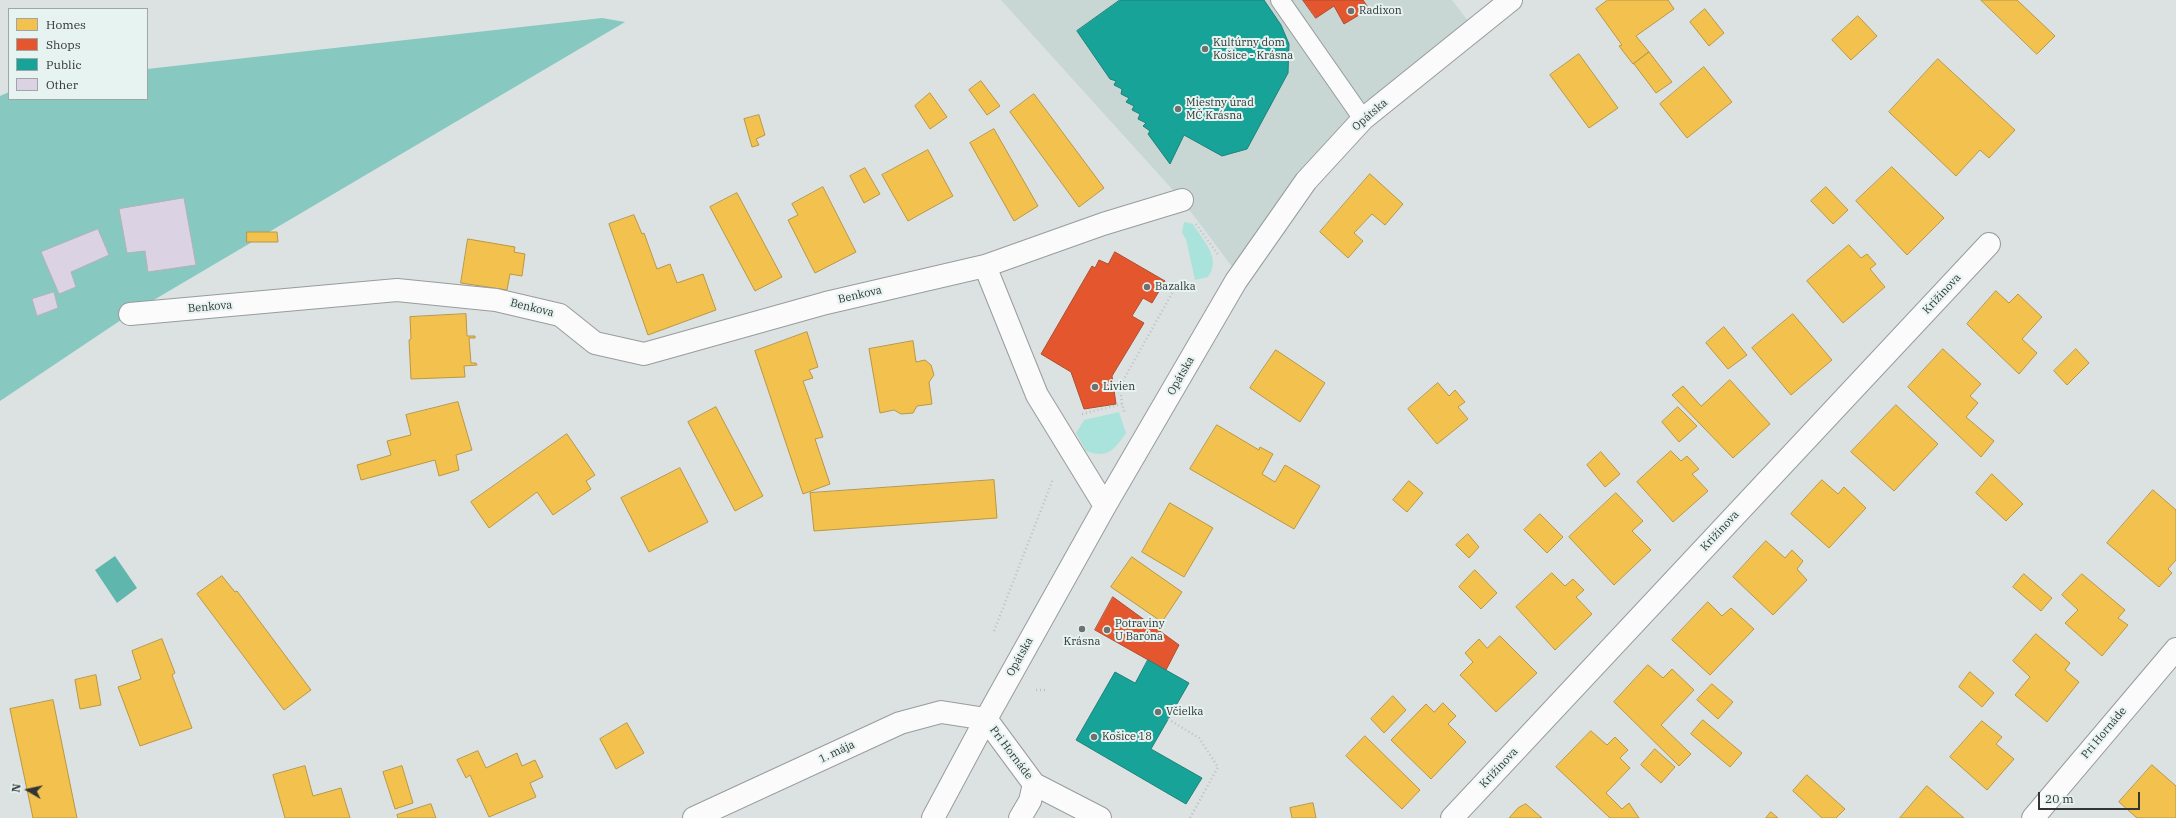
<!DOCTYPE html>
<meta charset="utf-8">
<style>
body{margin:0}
#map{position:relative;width:2176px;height:818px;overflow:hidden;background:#dce2e1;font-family:"IBM Plex Serif",serif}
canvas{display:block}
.legend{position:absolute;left:8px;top:8px;width:140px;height:92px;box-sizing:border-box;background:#e6f3f0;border:1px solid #9ea7a5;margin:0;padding:5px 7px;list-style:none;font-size:12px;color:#313635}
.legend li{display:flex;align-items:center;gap:8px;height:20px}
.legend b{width:20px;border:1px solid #9ea7a5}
.north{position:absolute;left:8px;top:770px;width:40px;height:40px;-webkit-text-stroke:3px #e6f3f0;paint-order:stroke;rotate:279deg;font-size:11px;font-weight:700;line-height:16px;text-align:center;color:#313635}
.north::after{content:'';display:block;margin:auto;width:14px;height:18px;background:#313635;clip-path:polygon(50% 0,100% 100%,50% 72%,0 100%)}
.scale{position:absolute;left:2038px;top:792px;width:102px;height:18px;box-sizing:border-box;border:2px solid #313635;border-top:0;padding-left:5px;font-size:12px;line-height:14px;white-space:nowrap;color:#313635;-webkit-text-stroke:3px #e6f3f0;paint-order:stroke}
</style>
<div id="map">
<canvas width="2176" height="818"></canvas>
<ul class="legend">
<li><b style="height:11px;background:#f2c14e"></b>Homes</li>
<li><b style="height:11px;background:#e4572e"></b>Shops</li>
<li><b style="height:11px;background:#17a398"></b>Public</li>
<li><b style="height:11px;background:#dbd3e3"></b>Other</li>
</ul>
<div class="north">N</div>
<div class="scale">20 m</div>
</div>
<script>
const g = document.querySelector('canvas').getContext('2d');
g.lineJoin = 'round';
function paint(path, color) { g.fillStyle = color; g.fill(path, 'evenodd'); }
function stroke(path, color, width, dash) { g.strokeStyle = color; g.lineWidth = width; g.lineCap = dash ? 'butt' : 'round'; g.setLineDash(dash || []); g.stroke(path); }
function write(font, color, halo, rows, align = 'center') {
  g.font = font + ' "IBM Plex Serif",serif'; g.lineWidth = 4; g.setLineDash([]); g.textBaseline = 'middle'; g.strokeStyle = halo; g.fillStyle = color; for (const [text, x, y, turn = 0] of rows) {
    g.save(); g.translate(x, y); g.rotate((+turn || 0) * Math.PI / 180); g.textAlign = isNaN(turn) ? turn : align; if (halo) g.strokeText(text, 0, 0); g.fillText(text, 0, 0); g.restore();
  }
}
paint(new Path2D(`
 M 1001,0 L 1452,0 L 1475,30 L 1363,119 L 1239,276 L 1182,200 Z`), '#c8d6d4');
paint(new Path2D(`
 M 1184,222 L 1193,224 C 1203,241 1222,258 1208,277 L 1195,280 L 1186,239 L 1182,233 Z
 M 1119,412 L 1126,433 C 1114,450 1108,459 1086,451 L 1076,433 L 1084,420 Z`), '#aae3db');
paint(new Path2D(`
 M 602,18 L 625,22 L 130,314 L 0,401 L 0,96 L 9,92 L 9,99 L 147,99 L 147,69 Z`), '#87c8c1');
paint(new Path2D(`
 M 115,556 L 137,588 L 117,603 L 95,570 Z`), '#5fb6ac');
const homes = new Path2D(`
 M 1608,0 L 1668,0 L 1674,9 L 1636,36 L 1649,52 L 1633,64 L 1619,46 L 1622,45 L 1596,9 Z
 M 1981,0 L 2017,0 L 2055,36 L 2037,54 Z
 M 1705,9 L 1724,33 L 1709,46 L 1690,22 Z
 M 1858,16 L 1877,36 L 1851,60 L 1832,40 Z
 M 1649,52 L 1672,82 L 1656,93 L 1634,64 Z
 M 1579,54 L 1618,108 L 1589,128 L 1550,75 Z
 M 1938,59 L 2015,130 L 1989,158 L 1980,150 L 1956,176 L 1889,112 Z
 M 1704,67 L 1732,102 L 1687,138 L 1660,104 Z
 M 981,81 L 1000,106 L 987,115 L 969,90 Z
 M 930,93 L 947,117 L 930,129 L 915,106 Z
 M 1034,94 L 1104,188 L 1079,207 L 1010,112 Z
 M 759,115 L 765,135 L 756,139 L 759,145 L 752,147 L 744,119 Z
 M 994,129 L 1038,206 L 1014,221 L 970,143 Z
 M 928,150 L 953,196 L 908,221 L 882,175 Z
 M 1892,167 L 1944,218 L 1907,255 L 1856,201 Z
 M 865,168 L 880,194 L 864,203 L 850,176 Z
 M 1370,174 L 1403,204 L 1385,225 L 1372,214 L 1354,233 L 1363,241 L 1348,258 L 1320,232 Z
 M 823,187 L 856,252 L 815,273 L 788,220 L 798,215 L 792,204 Z
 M 1826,187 L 1848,210 L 1833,224 L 1811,201 Z
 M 737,193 L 782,277 L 755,291 L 710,207 Z
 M 634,215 L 642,234 L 644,233 L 657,269 L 670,264 L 677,283 L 703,274 L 716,310 L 648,335 L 609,224 Z
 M 247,232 L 277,232 L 278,242 L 247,242 Z
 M 468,239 L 515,247 L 514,252 L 525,254 L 522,276 L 510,274 L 507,290 L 461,283 Z
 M 1849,245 L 1861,258 L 1867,254 L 1876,264 L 1870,269 L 1885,287 L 1843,323 L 1807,281 Z
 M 1996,291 L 2009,303 L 2018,294 L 2042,317 L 2022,339 L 2037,353 L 2019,374 L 1967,324 Z
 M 466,314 L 467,336 L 475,336 L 475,338 L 469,338 L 471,363 L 476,363 L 477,365 L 464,366 L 465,377 L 411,379 L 409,340 L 411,339 L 410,317 Z
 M 1793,314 L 1832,360 L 1791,395 L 1752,348 Z
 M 1724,327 L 1747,355 L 1728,369 L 1706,343 Z
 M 807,332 L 818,367 L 809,370 L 813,378 L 803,381 L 823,437 L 815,439 L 830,484 L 803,494 L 755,351 Z
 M 913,341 L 916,362 L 925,360 L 931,365 L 934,375 L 929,382 L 932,404 L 917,406 L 913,413 L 901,414 L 894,410 L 880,413 L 869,349 Z
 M 1943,349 L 1981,384 L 1970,396 L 1978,403 L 1966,417 L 1994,441 L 1981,457 L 1908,387 Z
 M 2076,349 L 2089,363 L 2067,385 L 2054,371 Z
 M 1276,350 L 1325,383 L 1300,422 L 1250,388 Z
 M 1730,380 L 1770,424 L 1733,458 L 1672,395 L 1683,386 L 1701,406 Z
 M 1438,383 L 1449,396 L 1455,390 L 1465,402 L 1458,407 L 1468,419 L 1437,444 L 1408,409 Z
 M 458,402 L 472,450 L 456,455 L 459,470 L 439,476 L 435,460 L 361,480 L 357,465 L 391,455 L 387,441 L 411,435 L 406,415 Z
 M 1896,405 L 1938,444 L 1894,491 L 1851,452 Z
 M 716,407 L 763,496 L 735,511 L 688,422 Z
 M 1678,407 L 1697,426 L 1679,442 L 1662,422 Z
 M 1217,425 L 1259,450 L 1260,447 L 1273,454 L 1262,474 L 1275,482 L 1285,465 L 1320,486 L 1294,529 L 1190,469 Z
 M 567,434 L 595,475 L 586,481 L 591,489 L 553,515 L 537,492 L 489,528 L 471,502 Z
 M 1671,451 L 1681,461 L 1687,456 L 1699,469 L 1692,474 L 1708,491 L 1673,522 L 1637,482 Z
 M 1601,452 L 1620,474 L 1605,487 L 1587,465 Z
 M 680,468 L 708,522 L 649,552 L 621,498 Z
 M 1992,474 L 2023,504 L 2006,521 L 1976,493 Z
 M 994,480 L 997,518 L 814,531 L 810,493 Z
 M 1822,480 L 1838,494 L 1844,487 L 1866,508 L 1829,548 L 1791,514 Z
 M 1409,481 L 1423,493 L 1407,512 L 1393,500 Z
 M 2153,490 L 2176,510 L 2176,560 L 2168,569 L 2172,573 L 2159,587 L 2107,543 Z
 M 1616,493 L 1643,521 L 1632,531 L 1651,550 L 1614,585 L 1569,537 Z
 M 1170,503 L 1213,528 L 1184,577 L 1142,552 Z
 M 1540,514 L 1563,537 L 1547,553 L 1524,530 Z
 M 1468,534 L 1479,547 L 1469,558 L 1456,545 Z
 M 1766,541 L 1785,558 L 1792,550 L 1803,561 L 1797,569 L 1807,580 L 1773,615 L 1733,577 Z
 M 1132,557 L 1182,592 L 1162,622 L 1111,587 Z
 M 1475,570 L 1497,593 L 1481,609 L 1459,587 Z
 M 1552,573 L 1565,586 L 1573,579 L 1584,590 L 1576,597 L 1592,614 L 1555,650 L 1516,607 Z
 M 2024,574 L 2052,598 L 2041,611 L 2013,587 Z
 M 2082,574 L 2125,610 L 2118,618 L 2128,625 L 2102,656 L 2065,623 L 2078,610 L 2062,595 Z
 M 222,576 L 235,592 L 237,591 L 311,690 L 284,710 L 197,594 Z
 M 1708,602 L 1722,616 L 1731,608 L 1754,629 L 1710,675 L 1672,640 Z
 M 2036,634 L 2070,663 L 2065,670 L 2079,682 L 2047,722 L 2015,695 L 2030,677 L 2013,661 Z
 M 1500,636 L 1537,673 L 1496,712 L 1460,675 L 1473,662 L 1465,653 L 1479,639 L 1487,648 Z
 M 162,639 L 175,673 L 172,675 L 192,728 L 140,746 L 118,687 L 141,679 L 132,651 Z
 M 1648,665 L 1663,678 L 1672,669 L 1694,690 L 1661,725 L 1691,754 L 1679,766 L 1614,702 Z
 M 1970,672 L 1994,693 L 1982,707 L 1959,687 Z
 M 96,675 L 101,705 L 80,709 L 75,680 Z
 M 1712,684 L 1733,702 L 1718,719 L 1697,700 Z
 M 1393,696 L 1406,710 L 1384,733 L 1371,719 Z
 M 53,700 L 77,818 L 33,818 L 10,709 Z
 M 1443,703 L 1456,716 L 1448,724 L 1466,742 L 1431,779 L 1391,740 L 1426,704 L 1434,712 Z
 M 1703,720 L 1742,753 L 1730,767 L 1691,734 Z
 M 1982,721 L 2002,737 L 1996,744 L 2014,759 L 1987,790 L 1950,757 Z
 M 627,723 L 644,753 L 616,769 L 600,739 Z
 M 1591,731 L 1607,745 L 1615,737 L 1628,750 L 1620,758 L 1630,768 L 1606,793 L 1622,809 L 1629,803 L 1639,818 L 1610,818 L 1556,767 Z
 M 1365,736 L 1420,790 L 1402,809 L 1346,756 Z
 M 1655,749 L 1675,767 L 1661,783 L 1641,765 Z
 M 478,751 L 486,768 L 517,753 L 522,766 L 535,760 L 543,777 L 530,783 L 536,797 L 489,817 L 470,775 L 466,778 L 457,760 Z
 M 2152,765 L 2176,786 L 2176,818 L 2137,818 L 2119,802 Z
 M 305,766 L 313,796 L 341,788 L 350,818 L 285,818 L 273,775 Z
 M 402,766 L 413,803 L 395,809 L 383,772 Z
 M 1807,775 L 1845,809 L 1836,818 L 1822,818 L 1793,791 Z
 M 1927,786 L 1964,818 L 1900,818 Z
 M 1313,803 L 1316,818 L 1292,818 L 1290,808 Z
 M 431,804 L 436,818 L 398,818 L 397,815 Z
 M 1526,804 L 1542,818 L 1509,818 L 1518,808 Z
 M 1771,812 L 1778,818 L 1766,818 Z`);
paint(homes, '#f2c14e');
stroke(homes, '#b89746', 1);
const shops = new Path2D(`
 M 1303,0 L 1363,0 L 1369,9 L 1344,24 L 1334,6 L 1316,18 Z
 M 1115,252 L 1165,281 L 1152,303 L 1143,298 L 1132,316 L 1144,323 L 1112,376 L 1116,404 L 1084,409 L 1071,372 L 1041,354 L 1092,266 L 1095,268 L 1099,260 L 1108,264 Z
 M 1113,597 L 1179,645 L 1166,670 L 1095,630 Z`);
paint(shops, '#e4572e');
stroke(shops, '#ae4d30', 1);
const public = new Path2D(`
 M 1120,0 L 1264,0 L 1281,25 L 1289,44 L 1288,73 L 1247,149 L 1222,156 L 1184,135 L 1170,164 L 1148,134 L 1150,131 L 1143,126 L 1146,123 L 1138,119 L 1140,114 L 1132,110 L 1134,106 L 1126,102 L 1129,98 L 1121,94 L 1122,89 L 1114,85 L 1116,81 L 1110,79 L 1077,31 Z
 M 1148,660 L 1189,683 L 1151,749 L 1202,778 L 1186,804 L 1076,740 L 1115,672 L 1135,683 Z`);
paint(public, '#17a398');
stroke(public, '#1f827a', 1);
const building = new Path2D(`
 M 184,198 L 196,265 L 148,272 L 145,251 L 127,253 L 119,209 Z
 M 98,229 L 109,255 L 71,272 L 76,287 L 59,294 L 41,252 Z
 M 54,292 L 58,308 L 37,316 L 32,299 Z`);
paint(building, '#dbd3e3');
stroke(building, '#b2b4b5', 1);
const lane = new Path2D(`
 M 1280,0 L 1363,119`);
const street = new Path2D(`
 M 130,314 L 397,290 L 496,300 L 560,315 L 595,343 L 644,354 L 826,303 L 985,266
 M 1105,506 L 1037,395 L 985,266 L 1103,224 L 1182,200
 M 986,719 L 1034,784 L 1100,818
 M 694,818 L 900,723 L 941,712 L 986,719
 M 933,818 L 986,719 L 1105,506 L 1236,281 L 1306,181 L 1363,119 L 1511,0
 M 1020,818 L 1030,801 L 1034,784
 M 1452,818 L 1989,244
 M 2033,818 L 2176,649`);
stroke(lane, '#989c9c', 20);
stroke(street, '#989c9c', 24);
stroke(new Path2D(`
 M 1196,224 L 1219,256
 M 1122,404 L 1120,386 L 1175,288
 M 1082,414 L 1122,404 L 1125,414
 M 994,631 L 1053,479
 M 1036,690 L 1047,690
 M 1168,719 L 1199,738 L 1218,767 L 1190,818`), '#bec0c0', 2.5, [1, 3]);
stroke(lane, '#fafbfa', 18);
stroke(street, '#fafbfa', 22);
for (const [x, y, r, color] of [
 [1351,11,4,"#6d7271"],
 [1205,49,4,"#6d7271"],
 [1178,109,4,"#6d7271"],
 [1147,287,4,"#6d7271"],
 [1095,387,4,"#6d7271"],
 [1082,629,4,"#6d7271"],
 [1107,630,4,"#6d7271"],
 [1158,712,4,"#6d7271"],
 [1094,737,4,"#6d7271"]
]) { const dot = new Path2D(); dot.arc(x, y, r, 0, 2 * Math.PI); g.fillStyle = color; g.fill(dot); stroke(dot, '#e6f3f0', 1.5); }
write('11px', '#313635', '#e6f3f0', [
 ["Radixon",1359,11],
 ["Kultúrny dom",1213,43],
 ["Košice - Krásna",1213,56],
 ["Miestny úrad",1186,103],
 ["MČ Krásna",1186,116],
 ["Bazalka",1155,287],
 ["Livien",1103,387],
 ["Potraviny",1115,624],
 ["U Baróna",1115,637],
 ["Krásna",1082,642,"center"],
 ["Včielka",1166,712],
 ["Košice 18",1102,737]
], 'left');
write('11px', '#313635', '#e6f3f0', [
 ["Opátska",1370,115,-41],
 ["Križinova",1942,294,-47],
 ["Benkova",860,295,-13],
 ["Benkova",210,307,-5],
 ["Benkova",532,308,14],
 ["Opátska",1181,376,-60],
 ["Križinova",1720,531,-47],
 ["Opátska",1020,657,-61],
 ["Pri Hornáde",2104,733,-50],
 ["1. mája",837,752,-25],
 ["Pri Hornáde",1011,753,53],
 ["Križinova",1499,768,-47]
]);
</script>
